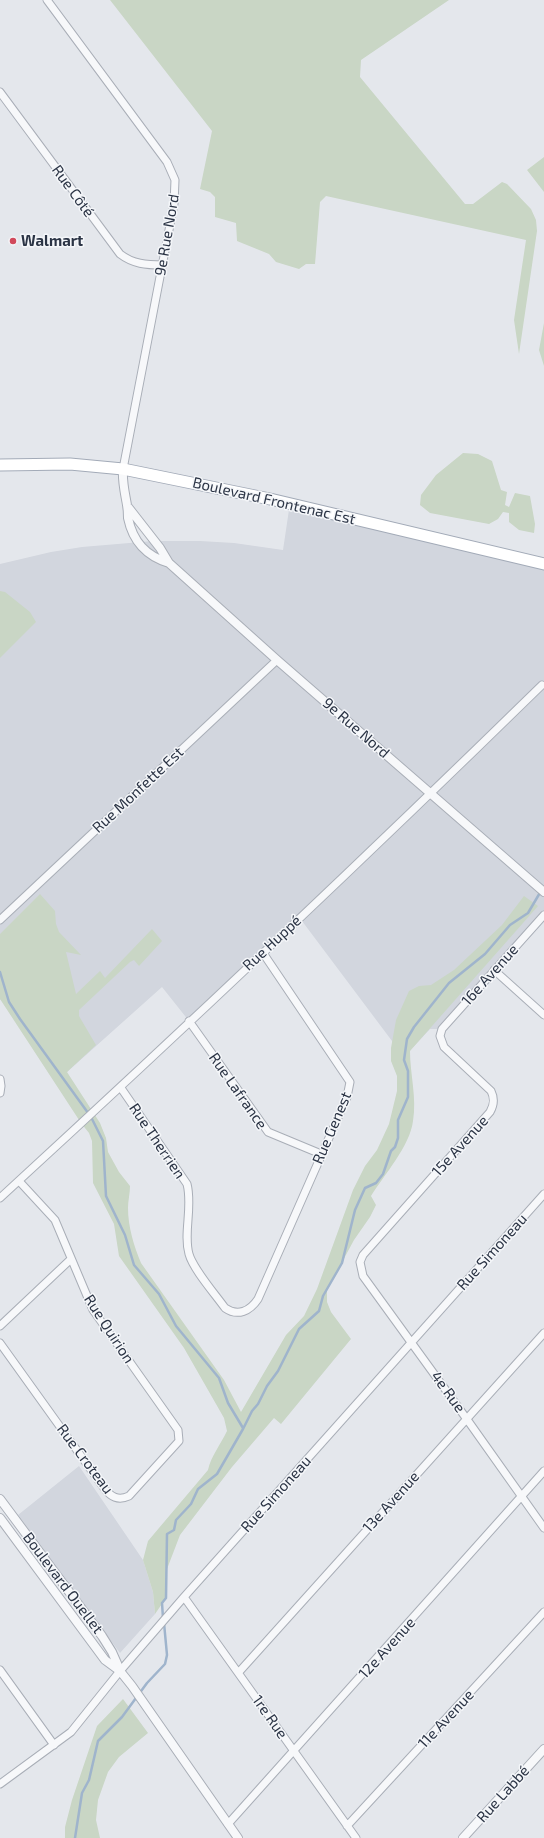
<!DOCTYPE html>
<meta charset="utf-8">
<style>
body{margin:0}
canvas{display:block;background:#e4e7ec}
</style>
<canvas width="544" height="1838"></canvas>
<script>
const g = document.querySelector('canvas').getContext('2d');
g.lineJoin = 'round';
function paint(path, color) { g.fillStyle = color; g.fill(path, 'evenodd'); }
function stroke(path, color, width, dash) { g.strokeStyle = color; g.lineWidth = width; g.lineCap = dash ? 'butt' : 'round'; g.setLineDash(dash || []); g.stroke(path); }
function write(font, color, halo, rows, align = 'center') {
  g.font = font + ' "Exo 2",sans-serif'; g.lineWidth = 3; g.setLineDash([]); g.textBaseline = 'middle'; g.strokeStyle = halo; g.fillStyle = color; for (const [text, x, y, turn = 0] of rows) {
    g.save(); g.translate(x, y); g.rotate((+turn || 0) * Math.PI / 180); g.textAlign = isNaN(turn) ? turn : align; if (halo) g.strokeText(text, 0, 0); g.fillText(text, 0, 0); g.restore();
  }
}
paint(new Path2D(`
 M 290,503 L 544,564 L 544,915 L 442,1029 L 430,1029 L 404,1057 L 299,917 L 189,1021 L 162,987 L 67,1072 L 0,999 L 0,564 L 51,552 L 82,547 L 153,541 L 200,541 L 234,543 L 283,550 Z
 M 79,1466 L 143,1560 L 153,1592 L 155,1614 L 120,1653 L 18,1515 Z`), '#d2d6de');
paint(new Path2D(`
 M 110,0 L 449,0 L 361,60 L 360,77 L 465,204 L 473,204 L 502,182 L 507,184 L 531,209 L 536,220 L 537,231 L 519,354 L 514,320 L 526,240 L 326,196 L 320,202 L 315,264 L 306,264 L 299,269 L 276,262 L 269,254 L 237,241 L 236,223 L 215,217 L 215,197 L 210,192 L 200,189 L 212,131 Z
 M 544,157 L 544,192 L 527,170 Z
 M 544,323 L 544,366 L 539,350 Z
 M 463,453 L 478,454 L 492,461 L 501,490 L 507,492 L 505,505 L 509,507 L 515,493 L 530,496 L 535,524 L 534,533 L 519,530 L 509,522 L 509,513 L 503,512 L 498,519 L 489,524 L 430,513 L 420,505 L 421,495 L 436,475 Z
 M 0,591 L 5,592 L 30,612 L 36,622 L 0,658 Z
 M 40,894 L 55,911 L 56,924 L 59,932 L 81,955 L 66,952 L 76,994 L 100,971 L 105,978 L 152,929 L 162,941 L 139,966 L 134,960 L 130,962 L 79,1010 L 79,1016 L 96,1045 L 67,1072 L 100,1123 L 106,1138 L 108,1152 L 119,1172 L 130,1186 C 130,1193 128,1201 128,1208 C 128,1227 134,1246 141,1263 L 224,1380 L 241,1412 L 286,1335 L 304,1316 L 317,1289 L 353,1190 L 365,1166 L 377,1150 L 389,1124 L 397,1091 L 397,1076 L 391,1061 L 391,1048 L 396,1020 L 409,991 L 419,986 L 431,985 L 454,970 L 502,925 L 524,896 L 538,906 L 410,1051 C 410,1074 417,1098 413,1121 C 410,1146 384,1175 371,1196 L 376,1205 L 370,1217 L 354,1240 L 327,1290 L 327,1302 L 331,1312 L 351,1339 L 281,1424 L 274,1418 L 232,1467 L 180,1535 L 167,1569 L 166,1598 L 155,1614 L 153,1592 L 143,1560 L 148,1541 L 208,1470 C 211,1456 221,1444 227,1431 L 224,1418 L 184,1348 L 119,1256 L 114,1224 L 93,1183 L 92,1141 L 89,1133 L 81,1123 L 0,999 L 0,934 Z
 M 123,1699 L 148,1733 L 119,1757 L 108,1772 L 98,1800 L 96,1820 L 100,1838 L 65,1838 L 65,1827 L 72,1800 L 97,1726 Z`), '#c9d6c5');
stroke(new Path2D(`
 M 0,972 L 9,1002 L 20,1019 L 91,1117 L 103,1141 L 106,1196 L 125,1235 L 134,1265 L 159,1294 L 176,1326 L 219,1378 L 228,1403 L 243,1428
 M 163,1618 L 162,1603 L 166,1598 L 167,1534 L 174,1530 L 176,1520 L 191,1504 L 198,1489 L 217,1474 L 243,1429 L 252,1411 L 258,1404 L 267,1386 L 278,1371 L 299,1329 L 319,1311 L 323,1296 L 342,1263 L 355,1210 L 365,1188 L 376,1183 L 383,1174 L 391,1151 L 395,1147 L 398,1138 L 398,1120 L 408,1097 L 408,1071 L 404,1060 L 407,1039 L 414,1027 L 449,983 L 485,954 L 510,925 L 528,913 L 541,891
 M 75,1838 L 82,1793 L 89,1780 L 98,1741 L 122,1717 L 147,1683 L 165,1664 L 167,1655 L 164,1623`), '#9fb4cc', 2.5);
const minor = new Path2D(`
 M 47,0 L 167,162 L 175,180 L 174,204 L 123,469
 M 0,92 L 120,254 C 133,264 146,265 163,265
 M 544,915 L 442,1029 L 440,1036 L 444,1047 L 491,1091 C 495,1099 494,1105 490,1112 L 363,1255 L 360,1262 L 363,1276 L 466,1418 L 544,1528
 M 0,920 L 277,660
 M 494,970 L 544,1015
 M 189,1021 L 268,1132 L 321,1154
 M 0,1079 L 1,1086 L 0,1093
 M 121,1088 L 187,1184 C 193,1207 183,1233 189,1254 C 193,1269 215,1294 225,1308 C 238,1317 250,1311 258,1299 L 347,1097 L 350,1082 L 263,953
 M 0,1198 C 183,1030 364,859 542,685
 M 0,1326 L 71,1259
 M 0,1343 L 104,1488 C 111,1497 118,1501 129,1496 L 179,1441 L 178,1430 L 93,1310 L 55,1220 L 19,1181
 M 184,1597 L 356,1838
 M 0,1670 L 54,1745
 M 239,1672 L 544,1333
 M 0,1784 L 71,1732 L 120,1671 L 184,1597 L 544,1194
 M 228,1824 L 544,1471
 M 347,1826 L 544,1612`);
const tertiary = new Path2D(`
 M 123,469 C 122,482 125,493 127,505 C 128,510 128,514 128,518 C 133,542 146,556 169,563
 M 128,507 L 160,548 L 169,563 L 277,660 L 544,892
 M 0,1499 L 102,1636 L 112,1652 L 120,1670
 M 0,1518 L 105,1660 L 120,1671 L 132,1686 L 238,1838
 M 463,1838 L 544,1749`);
const primary = new Path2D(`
 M 0,465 L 70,464 L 123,469 L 270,499 L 544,564`);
stroke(minor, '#a9aeb7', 9);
stroke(tertiary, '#a9aeb7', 10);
stroke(primary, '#a3abb8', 13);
stroke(minor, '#f7f8fa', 7);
stroke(tertiary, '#f7f8fa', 8);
stroke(primary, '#fff', 11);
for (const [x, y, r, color] of [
 [13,241,4,"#d1495b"]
]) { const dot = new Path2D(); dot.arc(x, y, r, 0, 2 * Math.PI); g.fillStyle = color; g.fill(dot); stroke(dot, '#f4f6f9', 1.5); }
write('15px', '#2b3445', '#f4f6f9', [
 ["Rue Côté",73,191,54],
 ["9e Rue Nord",167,235,-80],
 ["Boulevard Frontenac Est",274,501,13],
 ["9e Rue Nord",356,728,41],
 ["Rue Monfette Est",138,790,-43],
 ["Rue Huppé",272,943,-43],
 ["16e Avenue",490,975,-48],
 ["Rue Lafrance",238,1091,55],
 ["Rue Genest",332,1128,-67],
 ["Rue Therrien",157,1141,56],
 ["15e Avenue",460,1146,-48],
 ["Rue Simoneau",492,1252,-48],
 ["Rue Quirion",109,1329,57],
 ["4e Rue",448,1392,54],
 ["Rue Croteau",85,1459,53],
 ["Rue Simoneau",276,1494,-48],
 ["13e Avenue",391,1502,-48],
 ["Boulevard Ouellet",63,1583,53],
 ["12e Avenue",387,1648,-48],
 ["1re Rue",270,1717,55],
 ["11e Avenue",446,1719,-47],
 ["Rue Labbé",503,1794,-48]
]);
write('bold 15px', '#2b3445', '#f4f6f9', [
 ["Walmart",21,241]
], 'left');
</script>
